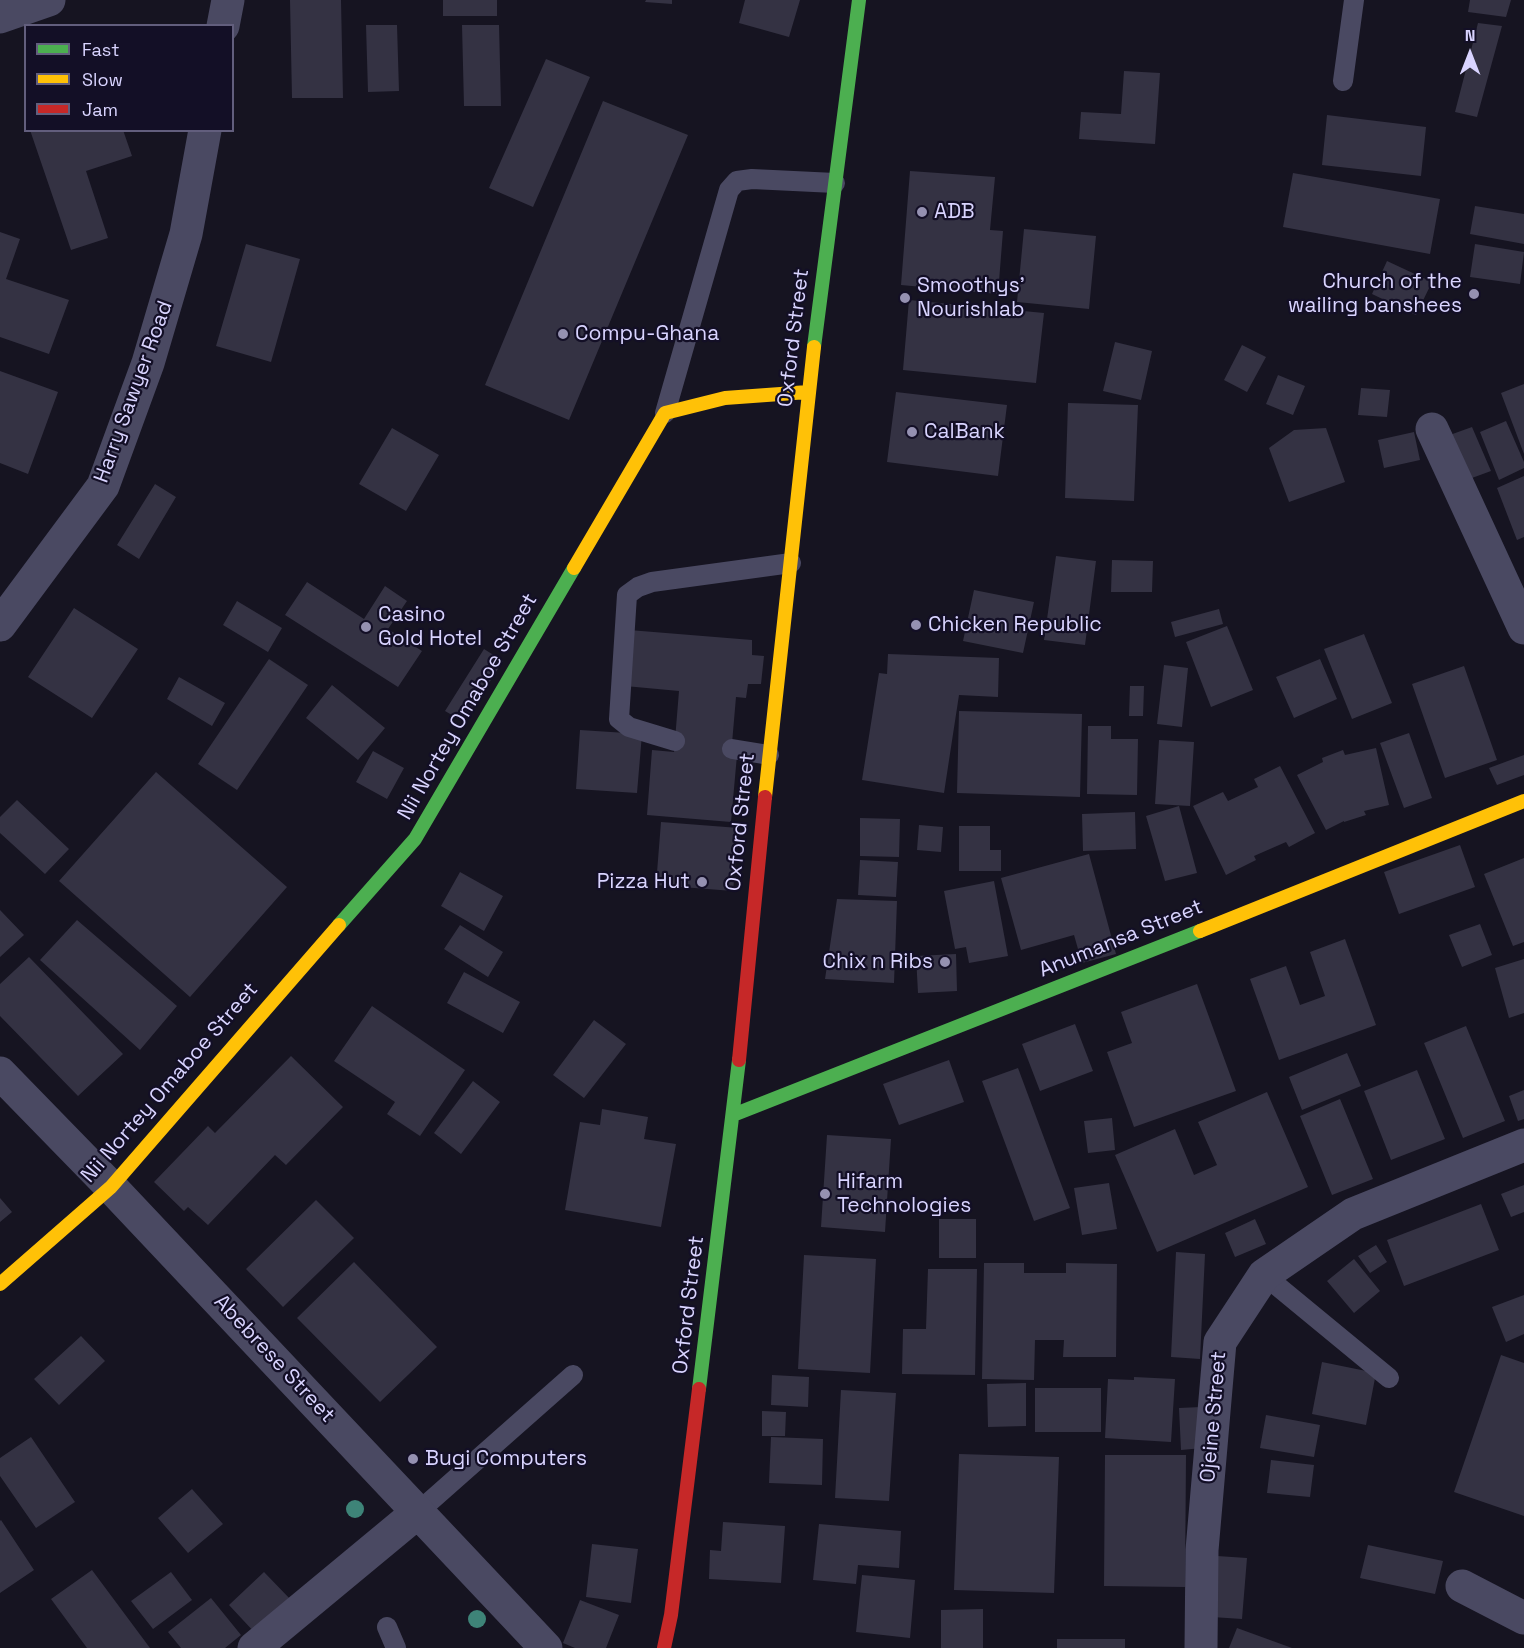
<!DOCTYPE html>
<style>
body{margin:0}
#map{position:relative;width:1524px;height:1648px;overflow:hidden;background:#161421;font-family:"Space Grotesk",sans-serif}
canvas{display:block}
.legend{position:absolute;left:24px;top:24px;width:210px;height:108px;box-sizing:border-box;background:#130f26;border:2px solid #625e7d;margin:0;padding:8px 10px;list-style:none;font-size:18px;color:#d9d4ff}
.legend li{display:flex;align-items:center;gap:12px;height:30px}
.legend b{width:30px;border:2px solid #625e7d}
.north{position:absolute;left:1440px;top:24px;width:60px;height:60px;-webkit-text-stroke:4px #130f26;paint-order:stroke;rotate:0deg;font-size:16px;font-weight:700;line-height:24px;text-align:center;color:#d9d4ff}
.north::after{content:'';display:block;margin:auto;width:21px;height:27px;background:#d9d4ff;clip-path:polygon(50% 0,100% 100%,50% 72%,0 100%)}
</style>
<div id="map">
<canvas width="1524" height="1648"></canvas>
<ul class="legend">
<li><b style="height:8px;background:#4caf50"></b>Fast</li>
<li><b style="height:8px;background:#ffc107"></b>Slow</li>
<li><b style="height:8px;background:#c62828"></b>Jam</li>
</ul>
<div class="north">N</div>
</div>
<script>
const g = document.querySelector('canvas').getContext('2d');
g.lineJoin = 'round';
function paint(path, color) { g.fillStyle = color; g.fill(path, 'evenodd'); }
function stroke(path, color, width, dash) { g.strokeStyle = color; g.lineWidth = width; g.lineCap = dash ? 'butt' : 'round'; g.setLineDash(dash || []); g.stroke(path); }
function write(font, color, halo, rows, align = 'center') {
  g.font = font + ' "Space Grotesk",sans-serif'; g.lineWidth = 4.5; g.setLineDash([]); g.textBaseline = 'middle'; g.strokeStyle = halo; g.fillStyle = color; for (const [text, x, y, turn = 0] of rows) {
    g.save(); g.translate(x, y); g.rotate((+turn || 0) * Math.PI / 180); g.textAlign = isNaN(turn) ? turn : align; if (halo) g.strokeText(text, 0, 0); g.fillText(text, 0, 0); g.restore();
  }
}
paint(new Path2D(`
 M 290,0 L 341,0 L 343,98 L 292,98 Z
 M 443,0 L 497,0 L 497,16 L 443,16 Z
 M 646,0 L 672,0 L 672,4 L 645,2 Z
 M 745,0 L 800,0 L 789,37 L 739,23 Z
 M 1470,0 L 1511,0 L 1506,17 L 1468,12 Z
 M 1478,23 L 1502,26 L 1477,117 L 1455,112 Z
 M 366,25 L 397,25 L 399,91 L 368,92 Z
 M 462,25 L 499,25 L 501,106 L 464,106 Z
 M 546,59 L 590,77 L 533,207 L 489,188 Z
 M 1124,71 L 1160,73 L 1155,144 L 1079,139 L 1081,112 L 1121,114 Z
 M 603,101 L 688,135 L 569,420 L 485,385 Z
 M 1327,115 L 1426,127 L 1421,176 L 1322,165 Z
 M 30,130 L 123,130 L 132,156 L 86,171 L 108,238 L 71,250 Z
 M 910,171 L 995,177 L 990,230 L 1003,231 L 998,294 L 901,285 Z
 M 1293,173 L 1440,199 L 1430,254 L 1283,227 Z
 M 1475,206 L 1524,214 L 1524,244 L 1470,234 Z
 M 1024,229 L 1096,236 L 1089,309 L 1017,302 Z
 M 0,232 L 20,239 L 6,279 L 69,300 L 49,354 L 0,337 Z
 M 246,244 L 300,259 L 271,362 L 216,346 Z
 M 1475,244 L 1524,252 L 1520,284 L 1470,277 Z
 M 1387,261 L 1432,282 L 1416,315 L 1372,294 Z
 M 909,300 L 1044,313 L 1036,383 L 903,370 Z
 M 1115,342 L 1152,351 L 1141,400 L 1103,391 Z
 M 1242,345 L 1266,357 L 1247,392 L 1224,380 Z
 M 0,371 L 58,392 L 28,474 L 0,463 Z
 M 1278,375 L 1305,386 L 1293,415 L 1266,404 Z
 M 1524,384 L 1524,454 L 1501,393 Z
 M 1361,388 L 1390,390 L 1387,417 L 1358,415 Z
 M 896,392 L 1007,405 L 998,476 L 887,462 Z
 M 1068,403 L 1138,405 L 1134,501 L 1065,498 Z
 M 1506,421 L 1524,462 L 1524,468 L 1499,480 L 1480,432 Z
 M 1472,427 L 1491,471 L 1461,482 L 1447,436 Z
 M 392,428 L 439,455 L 406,511 L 359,484 Z
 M 1326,428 L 1345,482 L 1289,502 L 1269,448 L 1294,430 Z
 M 1414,432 L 1420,460 L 1384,468 L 1378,440 Z
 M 1524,476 L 1524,537 L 1517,540 L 1497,488 Z
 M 155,484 L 176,497 L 139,559 L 117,545 Z
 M 1056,556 L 1096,561 L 1085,645 L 1044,640 Z
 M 1112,560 L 1153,561 L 1152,592 L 1111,592 Z
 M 307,582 L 364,619 L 385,586 L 407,601 L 388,629 L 422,651 L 398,687 L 285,615 Z
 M 974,590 L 1034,602 L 1023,653 L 963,641 Z
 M 237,601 L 282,628 L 268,652 L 223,625 Z
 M 74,608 L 138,649 L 92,718 L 28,677 Z
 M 1219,609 L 1223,624 L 1175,637 L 1171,622 Z
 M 1227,626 L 1253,690 L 1211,707 L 1186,642 Z
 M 629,630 L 752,640 L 752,655 L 764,656 L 761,684 L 748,684 L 746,698 L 736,697 L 731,755 L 737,755 L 731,822 L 647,815 L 652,750 L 674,752 L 679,691 L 625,686 Z
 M 1364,634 L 1392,703 L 1352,719 L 1324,649 Z
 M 484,649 L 503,661 L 464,722 L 445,711 Z
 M 888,654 L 999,658 L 998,697 L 959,695 L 944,793 L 862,780 L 879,673 L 887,674 Z
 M 269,659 L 308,685 L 237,790 L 198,764 Z
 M 1320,659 L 1337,699 L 1294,718 L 1276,677 Z
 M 1164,665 L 1188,668 L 1182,727 L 1157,724 Z
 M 1464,666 L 1497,760 L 1445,778 L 1412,684 Z
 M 179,677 L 225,703 L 212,726 L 167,699 Z
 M 332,685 L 385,728 L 358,760 L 306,718 Z
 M 1130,686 L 1144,686 L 1143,716 L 1129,716 Z
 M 959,711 L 1082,714 L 1080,797 L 957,793 Z
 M 1088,726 L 1111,726 L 1111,739 L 1138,739 L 1137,795 L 1087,794 Z
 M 580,730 L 642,734 L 637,793 L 576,789 Z
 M 1409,733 L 1432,798 L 1404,808 L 1380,743 Z
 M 1159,740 L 1194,742 L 1190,806 L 1155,804 Z
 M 1376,748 L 1389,805 L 1364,811 L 1366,815 L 1344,822 L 1344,821 L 1326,830 L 1297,775 L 1323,762 L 1322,758 L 1343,750 L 1345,755 Z
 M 373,751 L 404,768 L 387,799 L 356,782 Z
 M 1524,755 L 1524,775 L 1497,785 L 1489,768 Z
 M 1280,766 L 1315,833 L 1289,847 L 1286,842 L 1254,856 L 1256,860 L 1226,875 L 1193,806 L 1223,792 L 1228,801 L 1258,787 L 1254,779 Z
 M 156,772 L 287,887 L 190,997 L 59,881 Z
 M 17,800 L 69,849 L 45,874 L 0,833 L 0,817 Z
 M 1179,806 L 1197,873 L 1165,881 L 1146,816 Z
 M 1135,812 L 1136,849 L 1083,851 L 1082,814 Z
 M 860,818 L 900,819 L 899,857 L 860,856 Z
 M 661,822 L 739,828 L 733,891 L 656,885 Z
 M 919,825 L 943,827 L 941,852 L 917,850 Z
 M 959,826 L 990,826 L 990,850 L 1001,850 L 1001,871 L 959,871 Z
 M 1460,845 L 1475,887 L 1399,914 L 1384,872 Z
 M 1089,854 L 1116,954 L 1082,963 L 1074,935 L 1021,950 L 1001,878 Z
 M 1524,858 L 1524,942 L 1513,946 L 1484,874 Z
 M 860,860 L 898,862 L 896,897 L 858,895 Z
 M 460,872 L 503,896 L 484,931 L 441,906 Z
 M 994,881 L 1008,956 L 969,963 L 966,947 L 955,949 L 944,891 Z
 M 837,899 L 897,901 L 894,983 L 825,979 Z
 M 0,910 L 24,935 L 0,957 Z
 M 77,920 L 177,1006 L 140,1050 L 40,960 Z
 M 1480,924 L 1492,955 L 1462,967 L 1449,935 Z
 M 460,925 L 503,952 L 488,977 L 444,949 Z
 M 1345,939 L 1376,1025 L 1279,1060 L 1250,979 L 1286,966 L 1300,1005 L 1325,996 L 1310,952 Z
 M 956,954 L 957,991 L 918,993 L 916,956 Z
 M 29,957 L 123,1054 L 78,1096 L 0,1016 L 0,984 Z
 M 1524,959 L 1524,1013 L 1509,1018 L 1495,968 Z
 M 464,972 L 520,1002 L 503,1033 L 447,1003 Z
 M 1197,984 L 1236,1091 L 1134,1127 L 1107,1052 L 1132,1043 L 1121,1012 Z
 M 372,1006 L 465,1070 L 420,1136 L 387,1114 L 395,1102 L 334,1061 Z
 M 594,1020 L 626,1044 L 584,1098 L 553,1075 Z
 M 1075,1024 L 1093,1071 L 1040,1091 L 1022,1044 Z
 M 1466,1026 L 1505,1121 L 1463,1138 L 1424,1043 Z
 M 1347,1053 L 1361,1086 L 1302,1110 L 1289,1077 Z
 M 291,1056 L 343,1107 L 286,1165 L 275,1155 L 208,1225 L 188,1207 L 184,1211 L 154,1182 L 208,1126 L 215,1133 Z
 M 949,1060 L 964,1102 L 899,1125 L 883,1084 Z
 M 1018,1068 L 1070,1208 L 1034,1221 L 982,1081 Z
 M 1417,1070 L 1445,1139 L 1391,1160 L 1364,1091 Z
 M 473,1081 L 500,1102 L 461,1154 L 434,1133 Z
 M 1524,1090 L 1524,1119 L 1518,1121 L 1509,1096 Z
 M 1267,1092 L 1308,1187 L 1157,1252 L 1115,1155 L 1175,1129 L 1194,1175 L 1217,1165 L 1198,1122 Z
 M 1340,1099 L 1373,1179 L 1332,1195 L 1300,1116 Z
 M 602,1109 L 648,1117 L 644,1139 L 676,1144 L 661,1227 L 565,1210 L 580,1122 L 600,1125 Z
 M 1112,1118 L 1115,1150 L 1088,1153 L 1084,1121 Z
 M 827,1135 L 891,1139 L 885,1232 L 821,1227 Z
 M 1109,1183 L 1117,1229 L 1082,1235 L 1074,1188 Z
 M 1524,1185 L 1524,1212 L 1511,1217 L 1501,1194 Z
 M 0,1198 L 12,1212 L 0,1222 Z
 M 316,1200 L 354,1238 L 283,1307 L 246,1269 Z
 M 1481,1204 L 1499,1250 L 1404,1286 L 1387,1240 Z
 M 939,1219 L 976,1219 L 976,1258 L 939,1258 Z
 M 1255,1219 L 1266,1244 L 1235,1257 L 1225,1233 Z
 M 1376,1245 L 1387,1262 L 1370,1273 L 1358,1256 Z
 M 1176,1252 L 1205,1254 L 1200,1359 L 1171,1357 Z
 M 804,1255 L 876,1259 L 870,1373 L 798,1369 Z
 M 1354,1259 L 1380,1291 L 1354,1313 L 1327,1281 Z
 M 354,1262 L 437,1347 L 380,1402 L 297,1318 Z
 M 984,1263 L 1024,1263 L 1024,1273 L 1066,1273 L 1066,1263 L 1117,1264 L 1116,1357 L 1063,1357 L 1064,1340 L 1035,1340 L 1034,1380 L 982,1379 Z
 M 928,1269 L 977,1269 L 975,1375 L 902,1374 L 903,1329 L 926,1329 Z
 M 1524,1295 L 1524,1334 L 1506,1342 L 1492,1307 Z
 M 81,1336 L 105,1361 L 59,1405 L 34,1379 Z
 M 1501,1355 L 1524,1363 L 1524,1516 L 1454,1492 Z
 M 1322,1362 L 1376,1373 L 1366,1425 L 1312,1414 Z
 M 772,1375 L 809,1377 L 808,1407 L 771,1405 Z
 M 1134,1377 L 1175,1379 L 1171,1442 L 1105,1438 L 1108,1379 L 1134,1380 Z
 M 1026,1383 L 1026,1426 L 988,1427 L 987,1384 Z
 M 1035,1388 L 1101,1388 L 1101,1432 L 1035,1432 Z
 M 841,1390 L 896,1393 L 889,1501 L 835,1498 Z
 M 1201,1407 L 1203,1448 L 1181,1450 L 1179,1408 Z
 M 762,1411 L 786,1412 L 785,1436 L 762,1436 Z
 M 1266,1415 L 1320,1425 L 1314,1457 L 1260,1448 Z
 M 31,1437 L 75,1502 L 36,1528 L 0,1476 L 0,1458 Z
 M 771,1437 L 823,1439 L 822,1485 L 769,1483 Z
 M 959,1454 L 1059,1457 L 1054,1593 L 954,1590 Z
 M 1105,1455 L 1186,1455 L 1185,1587 L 1104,1586 Z
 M 1271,1460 L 1314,1465 L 1310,1497 L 1267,1493 Z
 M 192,1489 L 223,1524 L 188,1553 L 158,1518 Z
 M 1,1520 L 34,1570 L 0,1593 L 0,1521 Z
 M 723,1522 L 785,1526 L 781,1583 L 709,1579 L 710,1550 L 721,1551 Z
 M 819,1524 L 901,1531 L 899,1568 L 858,1565 L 856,1584 L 813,1580 Z
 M 592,1544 L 638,1549 L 631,1603 L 586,1597 Z
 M 1368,1545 L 1443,1561 L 1435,1594 L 1360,1578 Z
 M 1217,1556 L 1247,1558 L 1242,1619 L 1212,1617 Z
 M 92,1570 L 150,1648 L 87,1648 L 51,1599 Z
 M 171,1572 L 192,1600 L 153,1629 L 131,1601 Z
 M 264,1572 L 292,1601 L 256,1634 L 229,1605 Z
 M 862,1575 L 915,1580 L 910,1638 L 856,1632 Z
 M 211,1598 L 241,1635 L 225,1648 L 181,1648 L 168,1632 Z
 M 580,1600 L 619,1615 L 606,1648 L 575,1648 L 563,1643 Z
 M 983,1609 L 983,1648 L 941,1648 L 941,1610 Z
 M 1237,1628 L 1292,1648 L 1229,1648 Z
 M 1057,1639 L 1125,1639 L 1125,1648 L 1057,1648 Z`), '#343243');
stroke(new Path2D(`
 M 1343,81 L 1354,0
 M 665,413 L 729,190 L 737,181 L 752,179 L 835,183
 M 675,741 L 629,727 L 619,719 L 627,595 L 638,587 L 652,582 L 791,563
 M 732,749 L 769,755
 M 1264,1275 L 1389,1378
 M 418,1512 L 573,1375
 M 387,1627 L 396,1648`), '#4a4962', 20);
stroke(new Path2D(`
 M 0,17 L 49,0
 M 223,26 L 228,0
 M 1432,429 L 1524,628
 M 0,625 L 103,486 L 148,363 L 186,234 L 205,130
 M 0,1073 L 111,1187 L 546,1648
 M 1462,1586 L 1524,1618
 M 254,1648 L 418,1512
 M 1201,1648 L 1202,1550 L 1220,1342 L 1264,1275 L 1353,1214 L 1524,1145`), '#4a4962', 33);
stroke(new Path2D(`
 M 814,347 L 859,0
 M 339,925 L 415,839 L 574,568
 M 733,1115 L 1200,931
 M 699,1389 L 739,1060`), '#4caf50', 14);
stroke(new Path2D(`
 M 574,568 L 665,413 L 725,398 L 808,392
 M 765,797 L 814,347
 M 1200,931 L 1524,801
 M 0,1284 L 111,1187 L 339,925`), '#ffc107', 14);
stroke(new Path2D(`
 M 739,1060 L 765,797
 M 664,1648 L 671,1615 L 699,1389`), '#c62828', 14);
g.fillStyle = '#3e8478';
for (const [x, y] of [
 [355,1509],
 [477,1619]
]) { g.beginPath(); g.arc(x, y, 9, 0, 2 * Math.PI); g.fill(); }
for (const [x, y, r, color] of [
 [922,212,6,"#9591b1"],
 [1474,294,6,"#9591b1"],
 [905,298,6,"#9591b1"],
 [563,334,6,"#9591b1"],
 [912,432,6,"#9591b1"],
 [916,625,6,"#9591b1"],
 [366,627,6,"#9591b1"],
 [702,882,6,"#9591b1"],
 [945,962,6,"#9591b1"],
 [825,1194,6,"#9591b1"],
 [413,1459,6,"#9591b1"]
]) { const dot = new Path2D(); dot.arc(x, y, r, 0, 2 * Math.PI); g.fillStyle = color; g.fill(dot); stroke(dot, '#130f26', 2); }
write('21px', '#d9d4ff', '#130f26', [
 ["ADB",934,212],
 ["Church of the",1462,282,"right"],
 ["wailing banshees",1462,306,"right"],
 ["Smoothys'",917,286],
 ["Nourishlab",917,310],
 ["Compu-Ghana",575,334],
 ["CalBank",924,432],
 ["Casino",378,615],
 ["Gold Hotel",378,639],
 ["Chicken Republic",928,625],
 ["Pizza Hut",690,882,"right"],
 ["Chix n Ribs",933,962,"right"],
 ["Hifarm",837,1182],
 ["Technologies",837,1206],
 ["Bugi Computers",425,1459]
], 'left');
write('21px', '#d9d4ff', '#130f26', [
 ["Oxford Street",794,338,-83],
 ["Harry Sawyer Road",134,392,-70],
 ["Nii Nortey Omaboe Street",468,707,-60],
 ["Oxford Street",741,822,-84],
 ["Anumansa Street",1121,939,-22],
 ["Nii Nortey Omaboe Street",170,1083,-49],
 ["Oxford Street",689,1305,-83],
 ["Abebrese Street",274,1359,47],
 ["Ojeine Street",1214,1417,-85]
]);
</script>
